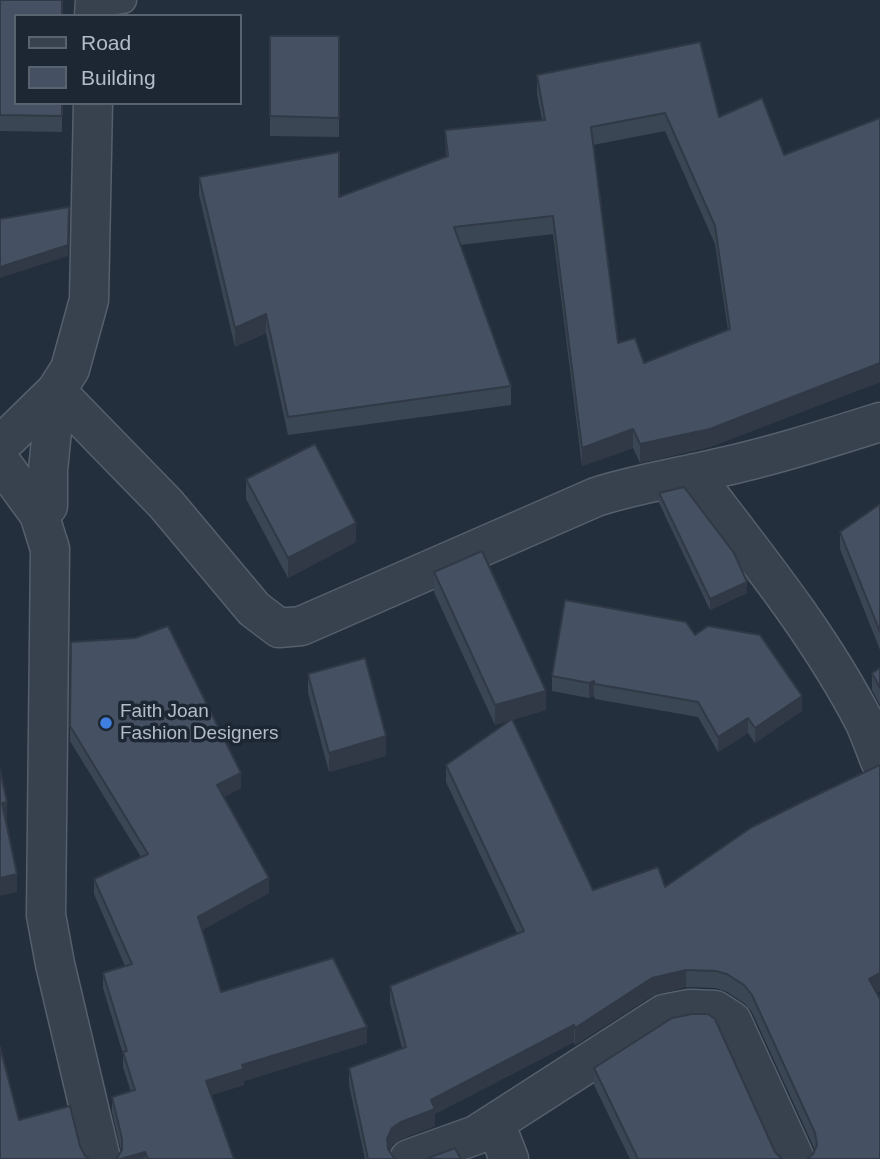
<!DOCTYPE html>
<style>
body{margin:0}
#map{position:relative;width:880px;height:1159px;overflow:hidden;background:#242f3e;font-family:Helvetica,sans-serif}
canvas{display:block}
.legend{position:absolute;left:14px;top:14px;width:228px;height:91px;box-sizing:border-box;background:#1d2633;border:2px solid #59626f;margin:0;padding:9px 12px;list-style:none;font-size:21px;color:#b4bcc9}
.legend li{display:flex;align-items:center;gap:14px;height:35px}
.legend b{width:35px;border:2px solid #59626f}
</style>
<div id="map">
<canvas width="880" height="1159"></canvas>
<ul class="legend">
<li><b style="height:9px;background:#38414e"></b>Road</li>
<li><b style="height:19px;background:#455162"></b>Building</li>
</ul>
</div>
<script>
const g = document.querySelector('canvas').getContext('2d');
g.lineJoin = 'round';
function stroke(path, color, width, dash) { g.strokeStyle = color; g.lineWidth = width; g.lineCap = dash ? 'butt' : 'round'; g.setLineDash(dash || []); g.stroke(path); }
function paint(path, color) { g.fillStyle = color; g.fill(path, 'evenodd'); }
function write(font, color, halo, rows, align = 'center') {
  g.font = font + ' Helvetica,sans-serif'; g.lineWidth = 7; g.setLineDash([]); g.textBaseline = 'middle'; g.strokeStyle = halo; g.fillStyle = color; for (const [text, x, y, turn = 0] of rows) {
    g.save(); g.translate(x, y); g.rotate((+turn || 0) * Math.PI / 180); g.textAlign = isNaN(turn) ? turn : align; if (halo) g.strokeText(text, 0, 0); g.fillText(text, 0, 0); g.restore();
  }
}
const service = new Path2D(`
 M 95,4 L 123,0`);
const minor = new Path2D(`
 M 94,16 L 95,0
 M 56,391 L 166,504 L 254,609 L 279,628 L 301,626 L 596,497 C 636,484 677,478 718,468 C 773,456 826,439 880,422
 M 0,443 L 9,437 L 56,391 L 70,369 L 89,300 L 93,103
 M 0,461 L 39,514 L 50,549 L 46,915 L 55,964 L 101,1159
 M 693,474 C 753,553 818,632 864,721 C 870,734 875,748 880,761
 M 48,506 L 48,470 L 56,391
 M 495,1123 L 509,1159
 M 409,1159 L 476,1135 L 664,1014 L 690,1009 L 715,1010 L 732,1021 L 795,1159`);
stroke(service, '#565f6c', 29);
stroke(minor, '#565f6c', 41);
stroke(service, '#38414e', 26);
stroke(minor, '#38414e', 38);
paint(new Path2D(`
 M 0,0 L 62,103 L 62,132 L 0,131 Z
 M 270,36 L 339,36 L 339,137 L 270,136 Z
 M 537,75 L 719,117 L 784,155 L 880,118 L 880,382 L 710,447 L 640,463 L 633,448 L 582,466 L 553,234 L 460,245 L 511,386 L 511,405 L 288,435 L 266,333 L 235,347 L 199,195 L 199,177 L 339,197 L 446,157 L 445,130 L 542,120 L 537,94 ZM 665,131 L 715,244 L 728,330 L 644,363 L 618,343 L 593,145 Z
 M 246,479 L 356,542 L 288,578 L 246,499 Z
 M 659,493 L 747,593 L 710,610 L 659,503 Z
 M 880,504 L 880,650 L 840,549 L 840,532 Z
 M 434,572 L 546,710 L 512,720 L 593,890 L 665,887 L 880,765 L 880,991 L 876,993 L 813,1154 L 815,1150 L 752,1012 L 744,1003 L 727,992 L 716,988 L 686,987 L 652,996 L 575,1045 L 574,1042 L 435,1114 L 435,1126 L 401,1139 L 392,1145 L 390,1151 L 394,1158 L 396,1159 L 365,1159 L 349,1085 L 349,1068 L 402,1048 L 390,1003 L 390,986 L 517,933 L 446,782 L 446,765 L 510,720 L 495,725 L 434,592 Z
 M 695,635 L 802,711 L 755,743 L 748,733 L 718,752 L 698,717 L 595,699 L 594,696 L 589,698 L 552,691 L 552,676 Z
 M 71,642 L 241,788 L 224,797 L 269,893 L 202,930 L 221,992 L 367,1043 L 244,1081 L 244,1085 L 211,1095 L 234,1159 L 116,1159 L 121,1151 L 112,1112 L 112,1097 L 131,1092 L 123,1067 L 123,1054 L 103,988 L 103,973 L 125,966 L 94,894 L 94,879 L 141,857 L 70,741 Z
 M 880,668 L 880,705 L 872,690 L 872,673 Z
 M 308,674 L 386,756 L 329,772 L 308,693 Z
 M 594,1068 L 775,1152 L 782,1159 L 630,1159 L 594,1085 Z`), '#3b4654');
paint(new Path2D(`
 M 69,207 L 68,256 L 0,278 L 0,267 Z
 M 266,314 L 266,333 L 235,347 L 235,328 Z
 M 880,363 L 880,382 L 710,447 L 640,463 L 640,444 Z
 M 633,429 L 633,448 L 582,466 L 582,448 Z
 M 356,523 L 356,542 L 288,578 L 288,558 Z
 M 747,582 L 747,593 L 710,610 L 710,599 Z
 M 594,681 L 594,696 L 589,698 L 589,683 Z
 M 546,691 L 546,710 L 495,725 L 495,705 Z
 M 802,696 L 802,711 L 755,743 L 755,728 Z
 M 748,718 L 748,733 L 718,752 L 718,737 Z
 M 386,736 L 386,756 L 329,772 L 329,753 Z
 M 241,773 L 241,788 L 217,801 L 217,785 Z
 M 7,802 L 7,820 L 2,821 L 2,803 Z
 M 17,874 L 17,892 L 0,896 L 0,878 Z
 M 269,878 L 269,893 L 198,932 L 198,917 Z
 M 686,970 L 686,987 L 652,996 L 575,1045 L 575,1028 L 652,978 Z
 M 880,973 L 880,991 L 869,997 L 869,979 Z
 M 574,1025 L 574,1042 L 435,1114 L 435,1126 L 401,1139 L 392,1145 L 387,1156 L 387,1139 L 392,1128 L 431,1100 Z
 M 367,1027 L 367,1043 L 244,1081 L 244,1085 L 206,1097 L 206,1081 L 242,1065 Z
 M 145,1152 L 145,1159 L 121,1159 Z`), '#303945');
const building = new Path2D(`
 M 0,0 L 62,0 L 62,16 L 16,16 L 16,103 L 62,103 L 62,116 L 0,115 Z
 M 270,36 L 339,36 L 339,118 L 270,116 Z
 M 700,42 L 719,117 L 762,98 L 784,155 L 880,118 L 880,363 L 710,429 L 640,444 L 633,429 L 582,448 L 553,216 L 454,227 L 511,386 L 288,417 L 266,314 L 235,328 L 199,177 L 339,152 L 339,197 L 448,156 L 445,130 L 545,120 L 537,75 ZM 665,113 L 715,226 L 730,329 L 644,363 L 635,338 L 618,343 L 591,127 Z
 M 69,207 L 68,245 L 0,267 L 0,219 Z
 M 315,444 L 356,523 L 288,558 L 246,479 Z
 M 684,487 L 734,553 L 747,582 L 710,599 L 659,493 Z
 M 880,504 L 880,632 L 840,532 Z
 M 482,551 L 546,691 L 495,705 L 434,572 Z
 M 565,600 L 686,622 L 695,635 L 708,626 L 760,635 L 802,696 L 755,728 L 748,718 L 718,737 L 698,702 L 595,684 L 594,681 L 589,683 L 552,676 Z
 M 168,626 L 241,773 L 217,785 L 269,878 L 198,917 L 221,992 L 333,958 L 367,1027 L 242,1065 L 244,1069 L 206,1081 L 234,1159 L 148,1159 L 145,1152 L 121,1159 L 116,1159 L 122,1150 L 122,1139 L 112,1097 L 135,1090 L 123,1052 L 127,1051 L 103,973 L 132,964 L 94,879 L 148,854 L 70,726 L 71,642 L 135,638 Z
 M 365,658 L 386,736 L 329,753 L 308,674 Z
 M 880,668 L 880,688 L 872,673 Z
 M 512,719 L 593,890 L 658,867 L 665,887 L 752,827 L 800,803 L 880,765 L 880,973 L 869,979 L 880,999 L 880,1159 L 807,1159 L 813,1154 L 817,1145 L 815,1133 L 752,995 L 744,985 L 727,974 L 716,971 L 686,970 L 652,978 L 575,1028 L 574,1025 L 431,1100 L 435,1109 L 401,1122 L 392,1128 L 387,1139 L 388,1149 L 394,1158 L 396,1159 L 368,1159 L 349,1068 L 406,1047 L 390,986 L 524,931 L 446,765 Z
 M 0,770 L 7,802 L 2,803 L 17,874 L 0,878 Z
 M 692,1014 L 708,1014 L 715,1019 L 775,1152 L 782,1159 L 638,1159 L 594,1068 L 672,1018 Z
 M 0,1047 L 19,1120 L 70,1106 L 80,1146 L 85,1156 L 90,1159 L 0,1159 Z
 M 455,1148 L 461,1159 L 426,1159 Z`);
paint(building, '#455162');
stroke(building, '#303945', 2);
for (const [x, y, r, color] of [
 [106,723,7,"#3f7fe0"]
]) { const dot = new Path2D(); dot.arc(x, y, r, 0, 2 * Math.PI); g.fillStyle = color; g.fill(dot); stroke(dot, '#1d2633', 2.5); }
write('19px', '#b4bcc9', '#1d2633', [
 ["Faith Joan",120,712],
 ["Fashion Designers",120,734]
], 'left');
</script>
